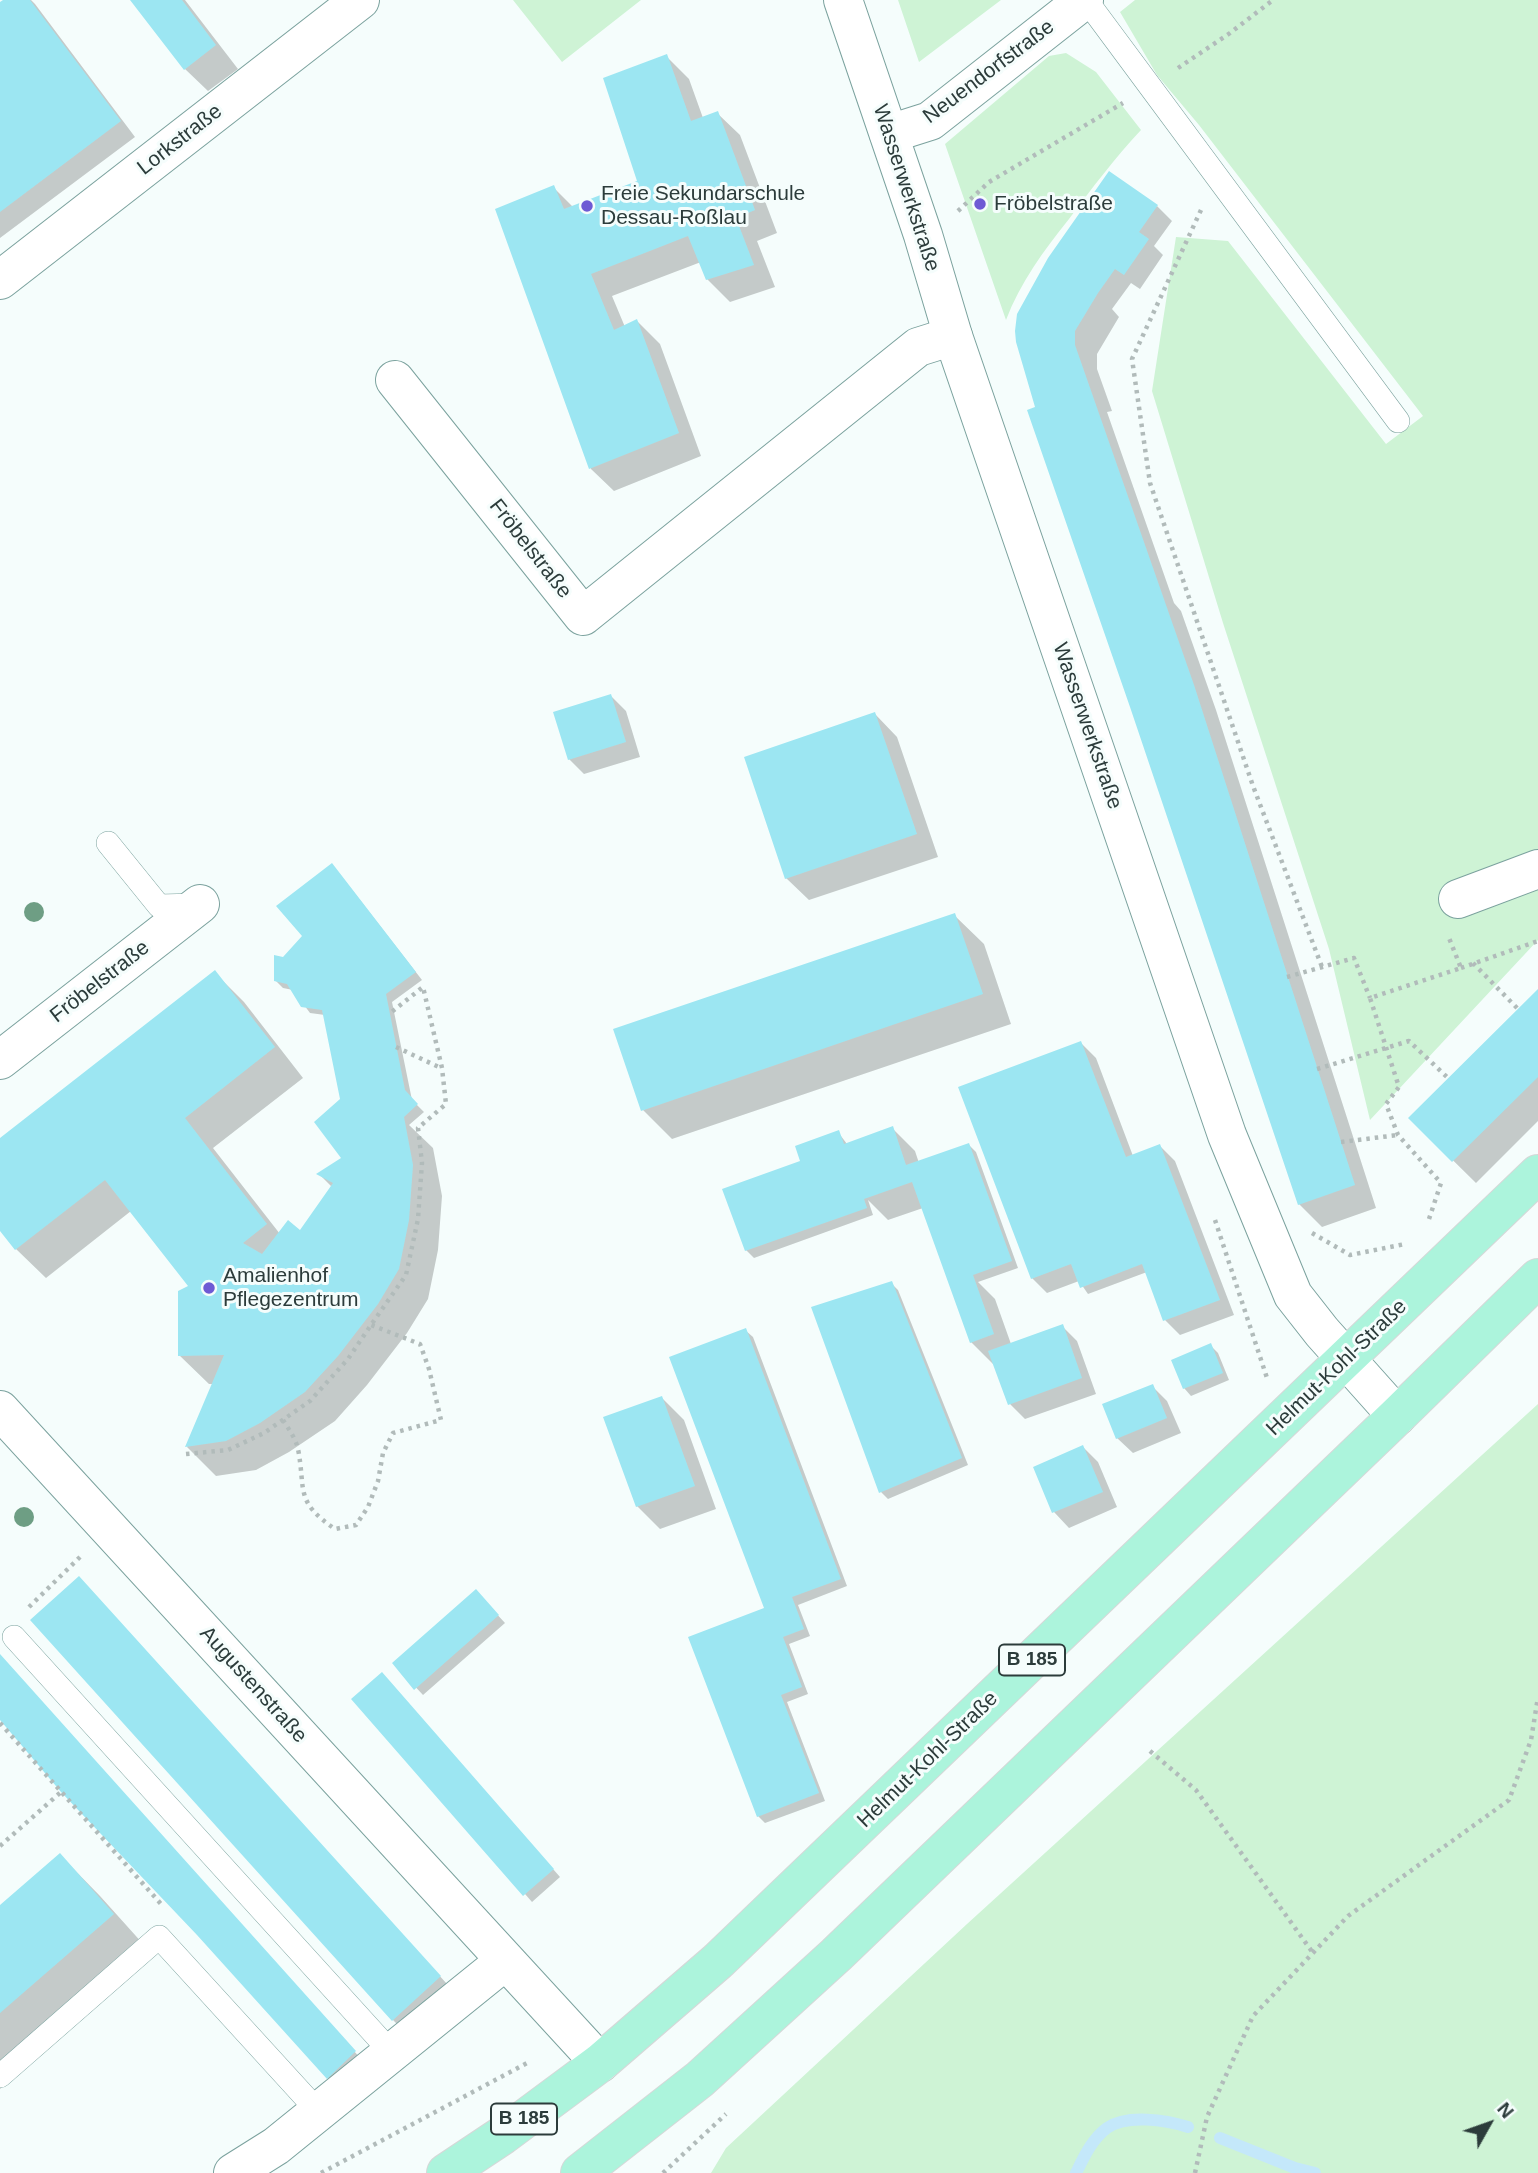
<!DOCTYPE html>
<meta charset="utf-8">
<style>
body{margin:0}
#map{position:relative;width:1538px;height:2173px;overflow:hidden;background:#f5fdfc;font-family:Arial,sans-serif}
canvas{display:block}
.north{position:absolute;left:1454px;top:2089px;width:70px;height:70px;-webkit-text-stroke:5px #f5fdfc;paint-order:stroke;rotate:50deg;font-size:19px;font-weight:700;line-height:28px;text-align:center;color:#2c3c3b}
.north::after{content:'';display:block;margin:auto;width:24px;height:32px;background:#2c3c3b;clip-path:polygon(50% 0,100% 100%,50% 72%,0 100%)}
</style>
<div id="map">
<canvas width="1538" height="2173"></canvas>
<div class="north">N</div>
</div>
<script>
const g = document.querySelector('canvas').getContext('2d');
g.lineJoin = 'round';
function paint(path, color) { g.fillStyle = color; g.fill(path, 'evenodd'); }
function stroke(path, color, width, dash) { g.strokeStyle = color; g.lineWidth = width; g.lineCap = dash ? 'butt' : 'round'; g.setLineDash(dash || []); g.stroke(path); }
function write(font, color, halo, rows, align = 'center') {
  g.font = font + ' Arial,sans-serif'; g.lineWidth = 6; g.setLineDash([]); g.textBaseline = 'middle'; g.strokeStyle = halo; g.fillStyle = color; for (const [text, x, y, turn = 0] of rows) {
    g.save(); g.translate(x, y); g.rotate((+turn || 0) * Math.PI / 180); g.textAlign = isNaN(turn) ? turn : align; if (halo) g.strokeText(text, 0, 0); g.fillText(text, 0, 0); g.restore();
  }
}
paint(new Path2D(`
 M 513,0 L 641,0 L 562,62 Z
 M 898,0 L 1001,0 L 919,62 Z
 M 1135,0 L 1538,0 L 1538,940 L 1370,1120 L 1329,949 L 1223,623 L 1152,391 L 1176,237 L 1228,241 L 1386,444 L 1423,416 L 1199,125 L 1157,75 L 1120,12 Z
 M 1066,53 L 1096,72 L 1141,130 C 1115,158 1092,188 1069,219 C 1044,250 1020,283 1006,320 L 945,144 L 1049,56 Z
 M 1538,1404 L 1538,2173 L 711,2173 L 726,2148 L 967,1924 Z`), '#cef3d5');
paint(new Path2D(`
 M 6,0 L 31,0 L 35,4 L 135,137 L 0,238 L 0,5 Z
 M 132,0 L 185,0 L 238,69 L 208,91 L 185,69 Z
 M 666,56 L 689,79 L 703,118 L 717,113 L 740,135 L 777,233 L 757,241 L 775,287 L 730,302 L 707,279 L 701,262 L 612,296 L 625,327 L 637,321 L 660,344 L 701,456 L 614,491 L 591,469 L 497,210 L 553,187 L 574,208 L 639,182 Z
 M 1157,206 L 1172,221 L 1154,246 L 1163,255 L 1140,289 L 1131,283 L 1112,309 L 1119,317 L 1097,354 L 1097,369 L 1112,411 L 1107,412 L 1174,603 L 1181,611 L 1216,710 L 1376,1208 L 1322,1227 L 1299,1204 L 1018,341 Z
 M 611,696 L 626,711 L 640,757 L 584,774 L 569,759 Z
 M 875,714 L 897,737 L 938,857 L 809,900 L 786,878 Z
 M 339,873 L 422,980 L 392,1002 L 412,1100 L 424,1112 L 409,1125 L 433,1148 L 442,1196 L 438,1250 L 428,1299 L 407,1333 L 367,1385 L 335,1421 L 289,1452 L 256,1470 L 216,1476 L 187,1447 L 213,1384 L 209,1384 L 179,1355 L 190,1286 L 131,1211 L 46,1278 L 16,1249 L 0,1228 L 0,1140 L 215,973 L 244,1002 L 303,1078 L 213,1148 L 280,1234 L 300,1232 L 332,1187 L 319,1174 L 344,1158 L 342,1100 L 325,1015 L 310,1013 L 293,990 L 283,988 L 276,981 L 283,959 L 305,936 Z
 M 954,915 L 984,944 L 1011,1024 L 672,1139 L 643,1110 Z
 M 1538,992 L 1538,1121 L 1476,1183 L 1410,1118 Z
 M 1081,1043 L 1096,1058 L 1133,1156 L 1160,1146 L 1175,1161 L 1234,1315 L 1180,1335 L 1165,1320 L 1147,1272 L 1088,1294 L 1079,1281 L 1047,1293 L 1032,1278 Z
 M 892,1128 L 915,1151 L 919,1163 L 969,1145 L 976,1152 L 1018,1268 L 978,1282 L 995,1299 L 1011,1344 L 1062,1326 L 1077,1341 L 1096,1394 L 1025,1419 L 1010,1404 L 994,1365 L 971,1342 L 923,1208 L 888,1220 L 868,1200 L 873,1215 L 754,1258 L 746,1250 L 803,1162 L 838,1132 L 847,1144 Z
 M 891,1283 L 898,1290 L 968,1465 L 888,1499 L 881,1492 Z
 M 745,1330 L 753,1337 L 847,1586 L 798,1605 L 810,1636 L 789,1644 L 808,1694 L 787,1702 L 825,1801 L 765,1823 L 758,1816 L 766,1609 Z
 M 1210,1345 L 1218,1353 L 1229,1380 L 1191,1396 L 1184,1388 Z
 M 1152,1386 L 1167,1401 L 1181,1433 L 1133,1453 L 1117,1438 Z
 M 662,1398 L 684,1420 L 716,1509 L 660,1529 L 637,1506 Z
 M 1083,1447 L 1098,1462 L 1117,1507 L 1069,1528 L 1054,1512 L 1035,1467 Z
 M 86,1585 L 447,1984 L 400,2027 L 393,2020 Z
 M 483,1599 L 505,1623 L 423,1695 L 394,1664 Z
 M 0,1656 L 362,2060 L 335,2085 L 0,1717 Z
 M 389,1681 L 560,1877 L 532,1902 L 525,1894 Z
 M 60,1855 L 100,1896 L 153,1955 L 0,2089 L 0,1908 Z`), '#0003');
stroke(new Path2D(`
 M 1220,2138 L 1295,2168 L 1315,2173
 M 1076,2173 C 1084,2157 1092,2139 1107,2128 C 1127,2114 1166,2120 1188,2127`), '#c4e8fa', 12);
paint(new Path2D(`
 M 3,0 L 30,0 L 121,121 L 0,212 L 0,2 Z
 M 130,0 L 182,0 L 216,45 L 184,70 Z
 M 667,54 L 691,121 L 718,111 L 755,210 L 736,218 L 754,265 L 706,280 L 688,236 L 591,274 L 614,330 L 637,319 L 679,433 L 589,469 L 495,209 L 554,185 L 564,209 L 637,181 L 603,78 Z
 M 1109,171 L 1158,205 L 1139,232 L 1149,239 L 1124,275 L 1115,269 L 1098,293 L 1075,331 L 1075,345 L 1194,685 L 1355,1185 L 1298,1205 L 1130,707 L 1027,410 L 1035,407 L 1016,342 L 1015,331 L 1017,314 L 1048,258 Z
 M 611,694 L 626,742 L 568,760 L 553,712 Z
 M 875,712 L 917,834 L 785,879 L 744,757 Z
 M 332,863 L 416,972 L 386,994 L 405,1090 L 418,1104 L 404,1117 L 413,1165 L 409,1220 L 399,1269 L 378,1304 L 338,1356 L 305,1392 L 260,1423 L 226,1441 L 185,1447 L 224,1355 L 178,1356 L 178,1291 L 188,1286 L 105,1180 L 15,1250 L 0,1231 L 0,1138 L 215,970 L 275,1047 L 185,1118 L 267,1224 L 243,1243 L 262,1254 L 288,1220 L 300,1230 L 333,1183 L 316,1174 L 341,1158 L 314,1122 L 340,1099 L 322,1010 L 301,1007 L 287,984 L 274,981 L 274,955 L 283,957 L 302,936 L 276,906 Z
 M 955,913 L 983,994 L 641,1111 L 613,1029 Z
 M 1538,989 L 1538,1077 L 1452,1162 L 1408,1118 Z
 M 1081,1041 L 1126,1157 L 1160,1144 L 1220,1300 L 1163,1321 L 1142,1264 L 1080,1288 L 1071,1264 L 1031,1279 L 958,1087 Z
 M 893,1126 L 906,1165 L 969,1143 L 1012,1261 L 973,1275 L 994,1334 L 970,1343 L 912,1182 L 864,1199 L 867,1208 L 745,1251 L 722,1189 L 800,1161 L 795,1146 L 839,1130 L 844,1144 Z
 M 892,1281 L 962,1458 L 879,1493 L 811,1307 Z
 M 1063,1324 L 1082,1378 L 1008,1405 L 988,1351 Z
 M 746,1328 L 841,1579 L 792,1597 L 804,1629 L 783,1637 L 802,1687 L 781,1695 L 819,1793 L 757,1817 L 688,1637 L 764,1608 L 669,1357 Z
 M 1211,1343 L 1223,1373 L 1183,1389 L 1171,1360 Z
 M 1153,1384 L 1167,1418 L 1116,1439 L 1102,1404 Z
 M 662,1396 L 695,1486 L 636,1507 L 603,1417 Z
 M 1083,1445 L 1103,1492 L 1052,1513 L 1033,1467 Z
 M 79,1576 L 441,1976 L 392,2021 L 30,1620 Z
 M 476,1589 L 499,1615 L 414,1690 L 392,1663 Z
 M 0,1654 L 356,2051 L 327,2079 L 197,1935 L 61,1792 L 0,1720 Z
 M 382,1672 L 554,1869 L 523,1896 L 351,1699 Z
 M 60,1853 L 114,1914 L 0,2013 L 0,1905 Z`), '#9ce6f2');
const service = new Path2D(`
 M 1086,0 L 1398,421
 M 108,843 L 159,906 L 197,905
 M 14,1637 L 391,2052
 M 0,2076 L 159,1937 L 317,2110`);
const minor = new Path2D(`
 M 889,134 L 930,121 L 1084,0
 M 0,280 L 360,0
 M 395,380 L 583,616 L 918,347 L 953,336
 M 1458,899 L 1538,869
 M 0,1060 L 200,904
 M 0,1410 L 600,2063
 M 233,2173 L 276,2146 L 505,1961`);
const tertiary = new Path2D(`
 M 843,0 L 923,235 L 953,336 L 1227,1135 L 1293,1295 L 1322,1332 L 1397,1416`);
const primary = new Path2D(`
 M 446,2173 L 503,2135 L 600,2063 L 718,1961 L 1538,1174
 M 580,2173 L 700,2079 L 836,1955 L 1397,1416 L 1538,1278`);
stroke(service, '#7ba29e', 24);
stroke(minor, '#7ba29e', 40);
stroke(tertiary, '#7ba29e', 40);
stroke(primary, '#d5d8d8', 40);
stroke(new Path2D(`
 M 1178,68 L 1230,33 L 1273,0
 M 1201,210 L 1132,359 L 1150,483 L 1253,786 L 1322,967
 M 958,211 L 989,182 L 1123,103
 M 1473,963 L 1518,1009
 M 1461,968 L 1538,941
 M 1287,977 L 1354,958 L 1370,998
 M 396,1047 L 441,1068
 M 1317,1069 L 1409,1041 L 1448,1078
 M 1341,1142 L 1398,1135
 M 1429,1219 L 1441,1183 L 1398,1135 L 1386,1104 L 1399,1087 L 1370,998 L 1461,968 L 1449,938
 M 1215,1220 L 1267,1378
 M 1312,1233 L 1350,1255 L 1405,1244
 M 283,1420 C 288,1428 296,1439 298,1449 C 306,1490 294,1501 335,1529 L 356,1525 L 368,1507 L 378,1481 L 383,1453 L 393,1433 L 441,1420 L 429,1369 L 420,1344 L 371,1325
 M 186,1454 L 228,1450 L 264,1433 L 310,1401 L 348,1359 L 371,1325 L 406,1275 L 418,1219 L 422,1163 L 418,1128 L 446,1104 L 442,1068 L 423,987 L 389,1014
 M 29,1607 L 80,1557
 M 0,1723 L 161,1904
 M 1150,1751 L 1196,1790 L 1313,1953
 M 0,1846 L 61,1792
 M 321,2173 L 527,2063
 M 663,2173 L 726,2114
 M 1195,2173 L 1207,2117 L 1253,2016 L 1348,1916 L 1509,1800 L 1531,1740 L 1538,1697`), '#b1bbba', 4.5, [3.5, 5]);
stroke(service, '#fff', 23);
stroke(minor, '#fff', 38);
stroke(tertiary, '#fff', 38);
stroke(primary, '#acf4dc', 38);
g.fillStyle = '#6e9e84';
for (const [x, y] of [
 [34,912],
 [24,1517]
]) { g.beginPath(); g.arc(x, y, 10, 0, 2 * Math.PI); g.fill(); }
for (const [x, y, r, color] of [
 [980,204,7,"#6e5ad4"],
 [587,206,7,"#6e5ad4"],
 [209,1288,7,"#6e5ad4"]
]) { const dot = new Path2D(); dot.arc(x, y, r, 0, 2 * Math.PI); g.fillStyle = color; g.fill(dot); stroke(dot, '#f5fdfc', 2.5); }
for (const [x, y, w] of [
 [1032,1660,66],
 [524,2119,66]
]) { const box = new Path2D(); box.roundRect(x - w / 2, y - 15.5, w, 31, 5); g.fillStyle = '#f5fdfc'; g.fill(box); stroke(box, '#2c3c3b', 2); }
write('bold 19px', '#2c3c3b', null, [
 ["B 185",1032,1660],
 ["B 185",524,2119]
]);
write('21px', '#2c3c3b', '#f5fdfc', [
 ["Neuendorfstraße",989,72,-37],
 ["Lorkstraße",180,140,-38],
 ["Wasserwerkstraße",906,188,72],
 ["Fröbelstraße",530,549,52],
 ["Wasserwerkstraße",1087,726,71],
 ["Fröbelstraße",100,982,-38],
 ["Helmut-Kohl-Straße",1337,1368,-44],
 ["Augustenstraße",253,1685,48],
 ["Helmut-Kohl-Straße",928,1760,-44]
]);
write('21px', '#2c3c3b', '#f5fdfc', [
 ["Freie Sekundarschule",601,194],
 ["Dessau-Roßlau",601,218],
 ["Fröbelstraße",994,204],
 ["Amalienhof",223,1276],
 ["Pflegezentrum",223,1300]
], 'left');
</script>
